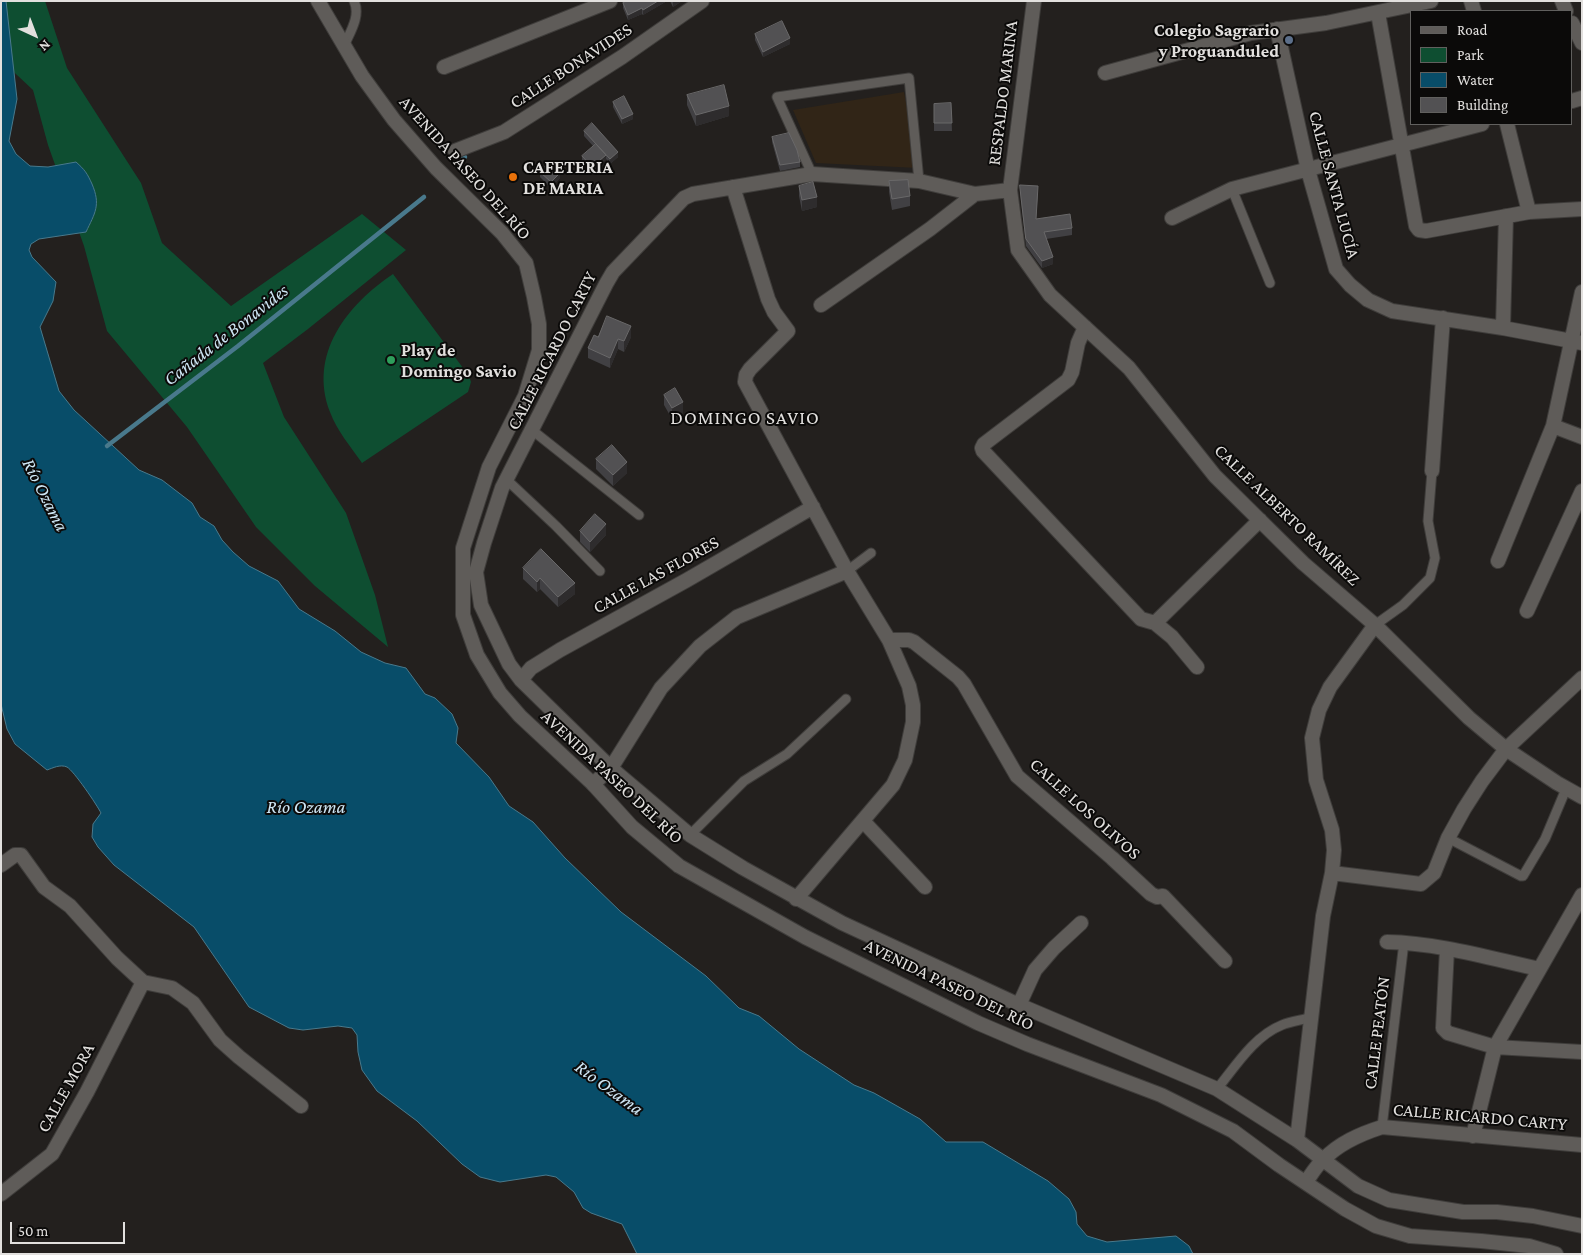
<!DOCTYPE html>
<meta charset="utf-8">
<style>
body{margin:0}
#map{position:relative;width:1583px;height:1255px;overflow:hidden;background:#23201e;font-family:"Crimson Pro",serif}
canvas{display:block}
.frame{position:absolute;inset:0;border:2px solid #e2e0de;pointer-events:none}
.legend{position:absolute;left:1410px;top:10px;width:162px;height:115px;box-sizing:border-box;background:#0b0a09;border:1px solid #61605e;margin:0;padding:6px 9px;list-style:none;font-size:15px;color:#e2e0de}
.legend li{display:flex;align-items:center;gap:10px;height:25px}
.legend b{width:25px;border:1px solid #61605e}
.north{position:absolute;left:10px;top:10px;width:50px;height:50px;-webkit-text-stroke:4px #0b0a09;paint-order:stroke;rotate:137deg;font-size:14px;font-weight:700;line-height:20px;text-align:center;color:#e2e0de}
.north::after{content:'';display:block;margin:auto;width:18px;height:22px;background:#e2e0de;clip-path:polygon(50% 0,100% 100%,50% 72%,0 100%)}
.scale{position:absolute;left:10px;top:1222px;width:115px;height:22px;box-sizing:border-box;border:2px solid #e2e0de;border-top:0;padding-left:6px;font-size:15px;line-height:18px;white-space:nowrap;color:#e2e0de;-webkit-text-stroke:4px #0b0a09;paint-order:stroke}
</style>
<div id="map">
<canvas width="1583" height="1255"></canvas>
<div class="frame"></div>
<ul class="legend">
<li><b style="height:6px;background:#5f5c59"></b>Road</li>
<li><b style="height:14px;background:#0e4e31"></b>Park</li>
<li><b style="height:14px;background:#084d69"></b>Water</li>
<li><b style="height:14px;background:#525153"></b>Building</li>
</ul>
<div class="north">N</div>
<div class="scale">50 m</div>
</div>
<script>
const g = document.querySelector('canvas').getContext('2d');
g.lineJoin = 'round';
function paint(path, color) { g.fillStyle = color; g.fill(path, 'evenodd'); }
function stroke(path, color, width, dash) { g.strokeStyle = color; g.lineWidth = width; g.lineCap = dash ? 'butt' : 'round'; g.setLineDash(dash || []); g.stroke(path); }
function write(font, color, halo, rows, align = 'center') {
  g.font = font + ' "Crimson Pro",serif'; g.lineWidth = 4; g.setLineDash([]); g.textBaseline = 'middle'; g.strokeStyle = halo; g.fillStyle = color; for (const [text, x, y, turn = 0] of rows) {
    g.save(); g.translate(x, y); g.rotate((+turn || 0) * Math.PI / 180); g.textAlign = isNaN(turn) ? turn : align; if (halo) g.strokeText(text, 0, 0); g.fillText(text, 0, 0); g.restore();
  }
}
paint(new Path2D(`
 M 904,92 L 918,168 L 816,163 L 793,110 Z`), '#312517');
paint(new Path2D(`
 M 1,1 L 45,1 L 67,68 L 141,183 L 162,243 L 231,306 L 362,214 L 406,250 L 308,329 L 263,363 L 284,417 L 346,513 L 375,595 L 388,647 L 315,586 L 256,527 L 187,427 L 107,331 L 84,246 L 48,145 L 33,90 L 1,60 Z
 M 393,274 L 469,376 L 471,382 L 468,392 L 362,463 C 351,447 337,431 330,412 C 308,354 347,305 393,274 Z`), '#0e4e31');
const water = new Path2D(`
 M 1,1 L 6,1 L 17,99 L 9,141 L 16,154 L 30,166 L 48,167 L 76,162 C 85,170 87,173 92,184 C 101,205 95,213 86,232 L 39,239 L 31,244 L 29,250 L 32,257 L 56,282 L 53,301 L 40,327 L 59,391 L 74,410 L 139,470 L 162,480 L 192,503 L 200,517 L 214,526 L 222,540 L 233,552 L 249,566 L 278,581 L 299,609 L 335,631 L 361,652 L 385,663 L 406,668 L 425,694 L 435,698 L 452,714 L 458,728 L 456,743 L 489,777 L 509,806 L 533,822 L 565,858 L 621,912 L 706,976 L 739,1008 L 759,1016 L 799,1049 L 854,1085 L 874,1093 L 920,1119 L 946,1142 L 983,1142 L 1048,1181 L 1069,1199 L 1076,1212 L 1077,1224 L 1087,1236 L 1107,1242 L 1176,1236 L 1189,1246 L 1193,1254 L 637,1254 L 622,1224 L 591,1213 L 583,1208 L 574,1192 L 556,1177 L 546,1175 L 500,1182 L 480,1177 L 462,1164 L 417,1121 L 377,1091 L 362,1070 L 358,1052 L 357,1035 L 352,1028 L 338,1026 L 303,1030 L 289,1028 L 249,1007 L 194,927 L 114,865 L 98,847 L 92,837 L 93,824 L 101,813 C 97,805 74,771 67,767 C 60,764 53,768 47,770 L 15,744 L 7,729 L 1,704 Z`);
paint(water, '#084d69');
stroke(water, '#49798c', 1);
stroke(new Path2D(`
 M 458,164 L 465,157
 M 107,446 L 238,346 L 424,197`), '#49798c', 4.5);
const service = new Path2D(`
 M 344,46 C 350,32 361,16 354,1
 M 812,174 L 777,97 L 909,78 L 919,181
 M 1232,189 L 1270,283
 M 532,430 L 639,515
 M 507,480 L 556,526 L 600,571
 M 847,571 L 871,553
 M 1375,625 L 1403,605 L 1430,578 L 1435,558 L 1428,521 L 1432,471
 M 690,835 L 744,781 L 787,754 L 846,699
 M 1448,838 L 1521,876 L 1523,876 L 1545,839 L 1566,789
 M 1217,1089 C 1235,1067 1254,1036 1282,1025 C 1292,1021 1303,1020 1312,1017
 M 1382,1127 L 1404,942`);
const minor = new Path2D(`
 M 1034,1 L 1010,190 L 1018,250 L 1050,295 L 1129,368 L 1215,476 L 1303,563 L 1375,625 L 1469,718 L 1506,749 L 1557,783 L 1582,797
 M 1471,1 L 1474,11
 M 1562,1 L 1566,11
 M 1378,13 L 1416,226 L 1419,230 L 1426,231 L 1529,212 L 1582,209
 M 1572,23 L 1582,43
 M 1277,29 L 1308,170 L 1336,269 L 1350,285 L 1368,300 L 1392,311 L 1503,328 L 1582,343
 M 444,67 L 610,1
 M 1105,73 L 1251,33 L 1326,23 L 1431,1
 M 1572,101 L 1582,98
 M 1507,124 L 1529,212
 M 455,151 L 504,132 L 622,57 L 702,1
 M 733,187 L 768,299 L 774,312 L 788,331 L 750,369 L 746,375 L 745,382 L 847,571 L 889,640 L 909,686 L 913,705 L 913,722 L 905,760 L 893,785 L 796,899
 M 1010,190 L 975,194 L 919,181 L 812,174 L 693,194 L 684,198 L 613,272 L 606,284 L 502,488 L 484,543 L 476,572 L 481,605 L 509,664 L 521,680 L 611,768 L 690,835 L 743,868 L 842,923 L 1019,1005 L 1217,1089 L 1297,1140 L 1358,1186 L 1389,1200 L 1463,1212 L 1497,1212 L 1533,1216 L 1582,1226
 M 1172,218 L 1232,189 L 1482,124
 M 821,305 L 930,229 L 975,194
 M 1085,327 L 1078,343 L 1072,372 L 1068,380 L 984,444 L 982,448 L 983,451 L 1141,619 L 1155,623 L 1172,637 L 1197,667
 M 1503,328 L 1506,216
 M 1553,426 L 1582,437
 M 1432,471 L 1443,318
 M 1498,561 L 1553,426 L 1582,292
 M 1527,611 L 1582,491
 M 1155,623 L 1260,520
 M 889,640 L 909,640 L 914,642 L 958,677 L 964,684 L 1017,776 L 1112,858 L 1151,894 L 1157,897 L 1163,896 L 1225,961
 M 521,680 L 531,668 L 560,650 L 687,580 L 813,507
 M 593,784 L 611,768 L 661,688 L 700,646 L 737,617 L 847,571
 M 863,821 L 925,887
 M 1,865 L 15,855 L 21,855 L 44,887 L 70,906 L 117,958 L 143,982 L 172,988 L 193,1003 L 220,1040 L 239,1057 L 301,1106
 M 1332,873 L 1421,884 L 1434,873 L 1448,838 L 1464,809 L 1482,781 L 1506,749 L 1582,678
 M 1387,942 C 1438,943 1489,958 1539,969
 M 1447,949 L 1443,1028 L 1448,1033 L 1495,1047 L 1582,1052
 M 1019,1005 L 1035,970 L 1054,948 L 1081,923
 M 1473,1136 L 1495,1047 L 1582,895
 M 1297,1140 L 1323,916 L 1332,873 L 1334,850 L 1332,830 L 1316,780 L 1312,738 L 1319,710 L 1330,687 L 1375,625
 M 1306,1182 C 1311,1175 1316,1166 1323,1160 C 1339,1143 1360,1134 1382,1127 L 1582,1145
 M 1,1194 L 52,1154 L 87,1092 L 143,982`);
const tertiary = new Path2D(`
 M 318,1 L 362,76 L 394,120 L 436,168 L 502,233 L 526,263 L 534,297 L 539,324 L 539,350 L 525,396 L 489,467 L 463,548 L 463,615 L 477,655 L 500,693 L 520,716 L 593,784 L 632,827 L 679,866 L 805,937 L 978,1023 L 1027,1044 L 1161,1095 L 1233,1131 L 1279,1165 L 1345,1209 L 1376,1226 L 1410,1236 L 1481,1241 L 1529,1246 L 1556,1254`);
stroke(service, '#3f3d3b', 11);
stroke(minor, '#3f3d3b', 16);
stroke(tertiary, '#3f3d3b', 16);
stroke(service, '#5f5c59', 9);
stroke(minor, '#5f5c59', 14);
stroke(tertiary, '#5f5c59', 14);
paint(new Path2D(`
 M 627,1 L 667,1 L 643,15 L 642,14 L 628,20 L 623,8 L 623,3 Z
 M 670,1 L 682,1 L 673,7 Z
 M 755,34 L 790,44 L 763,57 L 755,40 Z
 M 687,95 L 729,116 L 696,126 L 687,105 Z
 M 613,102 L 633,119 L 622,124 L 613,107 Z
 M 951,103 L 952,131 L 934,131 L 934,104 Z
 M 584,131 L 618,157 L 610,164 L 606,159 L 592,172 L 582,161 L 582,156 L 593,146 L 584,136 Z
 M 772,137 L 800,162 L 800,167 L 780,171 L 772,142 Z
 M 540,172 L 560,178 L 551,188 L 540,177 Z
 M 889,181 L 910,196 L 910,206 L 892,210 L 889,192 Z
 M 1020,185 L 1038,193 L 1036,219 L 1072,228 L 1072,235 L 1046,239 L 1053,264 L 1042,268 L 1026,246 L 1020,192 Z
 M 799,186 L 817,207 L 802,211 L 799,196 Z
 M 598,337 L 631,337 L 624,352 L 618,349 L 610,368 L 588,358 L 588,348 Z
 M 664,395 L 683,413 L 672,419 L 664,405 Z
 M 596,459 L 627,473 L 613,486 L 596,469 Z
 M 580,531 L 606,535 L 590,552 L 580,542 Z
 M 523,568 L 575,594 L 558,607 L 540,589 L 537,592 L 523,579 Z`), '#414043');
paint(new Path2D(`
 M 658,1 L 667,1 L 643,15 L 643,10 Z
 M 673,1 L 682,1 L 673,7 Z
 M 642,8 L 642,14 L 628,20 L 628,15 Z
 M 790,38 L 790,44 L 763,57 L 763,52 Z
 M 729,106 L 729,116 L 696,126 L 696,115 Z
 M 633,114 L 633,119 L 622,124 L 622,119 Z
 M 618,152 L 618,157 L 610,164 L 610,159 Z
 M 606,155 L 606,160 L 592,172 L 592,167 Z
 M 560,173 L 560,178 L 551,188 L 551,182 Z
 M 817,197 L 817,207 L 802,211 L 802,200 Z
 M 1053,257 L 1053,264 L 1042,268 L 1042,261 Z
 M 631,326 L 631,337 L 624,352 L 624,341 Z
 M 618,339 L 618,349 L 610,368 L 610,358 Z
 M 683,402 L 683,413 L 672,419 L 672,408 Z
 M 627,462 L 627,473 L 613,486 L 613,475 Z
 M 606,524 L 606,535 L 590,552 L 590,542 Z
 M 540,578 L 540,589 L 537,592 L 537,582 Z
 M 575,583 L 575,594 L 558,607 L 558,597 Z`), '#2e2c2d');
const building = new Path2D(`
 M 627,1 L 658,1 L 643,10 L 642,8 L 628,15 L 623,3 Z
 M 782,21 L 790,38 L 763,52 L 755,34 Z
 M 724,85 L 729,106 L 696,115 L 687,95 Z
 M 624,96 L 633,114 L 622,119 L 613,102 Z
 M 951,103 L 952,123 L 934,123 L 934,104 Z
 M 592,123 L 618,152 L 610,159 L 584,131 Z
 M 789,133 L 797,150 L 800,162 L 780,165 L 772,137 Z
 M 596,144 L 606,155 L 592,167 L 582,156 Z
 M 549,162 L 560,173 L 551,182 L 540,172 Z
 M 908,180 L 910,196 L 892,199 L 889,181 Z
 M 813,182 L 817,197 L 802,200 L 799,186 Z
 M 1020,185 L 1038,186 L 1036,219 L 1070,214 L 1072,228 L 1044,232 L 1053,257 L 1042,261 L 1026,239 Z
 M 607,316 L 631,326 L 624,341 L 618,339 L 610,358 L 588,348 L 594,335 L 598,337 Z
 M 675,388 L 683,402 L 672,408 L 664,395 Z
 M 612,445 L 627,462 L 613,475 L 596,459 Z
 M 595,514 L 606,524 L 590,542 L 580,531 Z
 M 541,549 L 575,583 L 558,597 L 540,578 L 537,582 L 523,568 Z`);
paint(building, '#525153');
stroke(building, '#696869', 1);
for (const [x, y, r, color] of [
 [1289,40,5,"#5c6f8a"],
 [513,177,5,"#e8710a"],
 [391,360,5,"#2e9e5b"]
]) { const dot = new Path2D(); dot.arc(x, y, r, 0, 2 * Math.PI); g.fillStyle = color; g.fill(dot); stroke(dot, '#0b0a09', 2); }
write('bold 18px', '#e2e0de', '#0b0a09', [
 ["Colegio Sagrario",1279,30,"right"],
 ["y Proguanduled",1279,51,"right"],
 ["CAFETERIA",523,167],
 ["DE MARIA",523,188],
 ["Play de",401,350],
 ["Domingo Savio",401,371]
], 'left');
write('18px', '#e2e0de', '#0b0a09', [
 ["CALLE BONAVIDES",571,66,-33],
 ["RESPALDO MARINA",1003,93,-83],
 ["AVENIDA PASEO DEL RÍO",465,168,48],
 ["CALLE SANTA LUCÍA",1334,185,75],
 ["CALLE RICARDO CARTY",552,351,-63],
 ["CALLE ALBERTO RAMÍREZ",1287,515,44],
 ["CALLE LAS FLORES",656,575,-29],
 ["AVENIDA PASEO DEL RÍO",612,777,43],
 ["CALLE LOS OLIVOS",1085,809,42],
 ["AVENIDA PASEO DEL RÍO",949,985,26],
 ["CALLE PEATÓN",1377,1033,-83],
 ["CALLE MORA",66,1088,-61],
 ["CALLE RICARDO CARTY",1480,1117,5]
]);
write('italic 19px', '#cee6f4', '#0b0a09', [
 ["Cañada de Bonavides",226,335,-38],
 ["Río Ozama",45,495,63],
 ["Río Ozama",306,807],
 ["Río Ozama",609,1088,36]
]);
g.letterSpacing = '1px';
write('19px', '#e2e0de', '#0b0a09', [
 ["DOMINGO SAVIO",745,418]
]);
g.letterSpacing = '0px';
</script>
